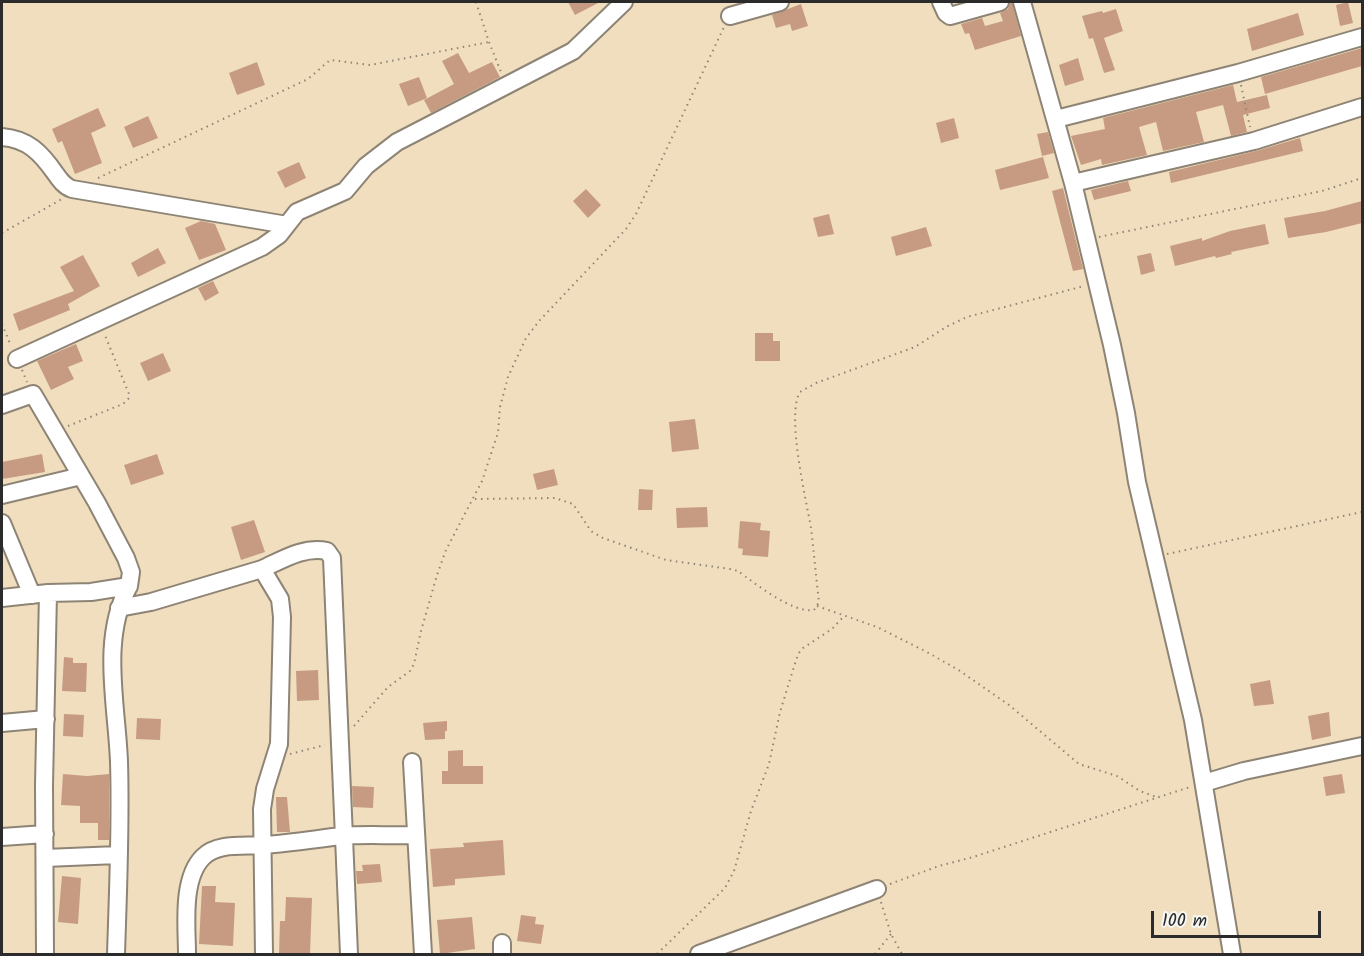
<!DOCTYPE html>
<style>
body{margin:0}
#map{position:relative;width:1364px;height:956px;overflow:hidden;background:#f0debf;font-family:Kalam,sans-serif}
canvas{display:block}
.frame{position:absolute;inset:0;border:3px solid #2b2b2b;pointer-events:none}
.scale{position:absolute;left:1151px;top:911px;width:170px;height:27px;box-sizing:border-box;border:3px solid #2b2b2b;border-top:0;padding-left:8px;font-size:18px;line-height:21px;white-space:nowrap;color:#2b2b2b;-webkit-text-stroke:4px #f6f6f2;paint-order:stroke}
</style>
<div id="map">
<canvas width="1364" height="956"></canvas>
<div class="frame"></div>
<div class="scale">100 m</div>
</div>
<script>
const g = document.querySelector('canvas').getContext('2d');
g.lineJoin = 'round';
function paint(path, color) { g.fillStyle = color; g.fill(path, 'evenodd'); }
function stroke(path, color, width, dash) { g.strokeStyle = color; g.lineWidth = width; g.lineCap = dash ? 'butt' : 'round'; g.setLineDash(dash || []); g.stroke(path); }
paint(new Path2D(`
 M 568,2 L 600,2 L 575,15 Z
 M 1010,2 L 1012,2 L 1021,36 L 975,50 L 969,33 L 965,34 L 961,24 L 982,18 L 985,26 L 1003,21 L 1000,13 L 1008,9 Z
 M 1348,2 L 1353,23 L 1340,26 L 1336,5 Z
 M 801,4 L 808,26 L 792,31 L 790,24 L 776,28 L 772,15 Z
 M 1116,9 L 1123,31 L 1104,38 L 1115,70 L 1104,73 L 1093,38 L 1089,39 L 1082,16 L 1102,11 L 1103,13 Z
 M 1298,13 L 1304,35 L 1252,51 L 1247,29 Z
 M 1362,48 L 1362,66 L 1265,94 L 1261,77 Z
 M 458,53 L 469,73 L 492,62 L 500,77 L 431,113 L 424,100 L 454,84 L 442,61 Z
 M 1078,58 L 1084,80 L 1065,86 L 1059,65 Z
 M 257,62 L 265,85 L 237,95 L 229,73 Z
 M 419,77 L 427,98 L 408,106 L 399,84 Z
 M 1233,85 L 1237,102 L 1267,95 L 1270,108 L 1243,115 L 1247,132 L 1231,136 L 1223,105 L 1196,112 L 1204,142 L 1163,151 L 1156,122 L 1139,127 L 1147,155 L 1102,165 L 1101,159 L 1081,165 L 1071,136 L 1105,129 L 1103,118 Z
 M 98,108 L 106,126 L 91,133 L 102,163 L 75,174 L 62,141 L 58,143 L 52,129 Z
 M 148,116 L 158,138 L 133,148 L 124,127 Z
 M 954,118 L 959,138 L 941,143 L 936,123 Z
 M 1048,132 L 1054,153 L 1042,156 L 1037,134 Z
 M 1300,138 L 1303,151 L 1171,183 L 1169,172 L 1256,151 Z
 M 1043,157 L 1049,178 L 1000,190 L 995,170 Z
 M 299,162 L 306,178 L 285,188 L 277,172 Z
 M 1128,181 L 1131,191 L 1094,200 L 1091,190 Z
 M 1063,188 L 1083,269 L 1073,271 L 1052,191 Z
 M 586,189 L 601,205 L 588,218 L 573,201 Z
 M 1362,201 L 1362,223 L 1326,232 L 1288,238 L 1284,218 L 1325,211 Z
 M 829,214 L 834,234 L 818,237 L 813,218 Z
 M 201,221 L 215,224 L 226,250 L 199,260 L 185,228 Z
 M 1265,224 L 1269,244 L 1231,252 L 1232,254 L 1216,258 L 1215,256 L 1175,266 L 1170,246 L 1202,238 L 1202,241 L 1230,231 Z
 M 926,227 L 932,246 L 896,256 L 891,237 Z
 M 158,248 L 166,263 L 138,277 L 131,263 Z
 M 1151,253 L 1155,271 L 1141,275 L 1137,256 Z
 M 83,255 L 100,286 L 68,304 L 70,310 L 19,331 L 13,314 L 74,291 L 60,267 Z
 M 213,281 L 219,293 L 205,301 L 198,288 Z
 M 755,333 L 773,333 L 773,341 L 780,341 L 780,361 L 755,361 Z
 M 76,344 L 83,361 L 68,367 L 74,379 L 51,390 L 37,361 Z
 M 163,353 L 171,371 L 148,381 L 140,363 Z
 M 695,419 L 699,449 L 672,452 L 669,422 Z
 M 42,454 L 45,472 L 2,479 L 2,462 Z
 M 157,454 L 164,474 L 131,485 L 124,465 Z
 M 554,469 L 558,485 L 537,490 L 533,474 Z
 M 639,489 L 653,490 L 652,510 L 638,510 Z
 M 707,507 L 708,527 L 677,528 L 676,508 Z
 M 254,520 L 265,552 L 241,560 L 231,527 Z
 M 740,521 L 761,523 L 760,530 L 770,531 L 768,557 L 742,555 L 743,549 L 738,548 Z
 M 64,657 L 73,658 L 73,663 L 87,663 L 86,692 L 62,691 Z
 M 318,670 L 319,700 L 297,701 L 296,671 Z
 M 1270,680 L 1274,704 L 1254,706 L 1250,684 Z
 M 1329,712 L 1331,736 L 1312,740 L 1308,716 Z
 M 64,714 L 84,715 L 83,737 L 63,736 Z
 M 137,718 L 161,719 L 160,740 L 136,739 Z
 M 447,721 L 447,731 L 445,731 L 445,739 L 425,740 L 423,723 Z
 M 463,750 L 463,766 L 483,766 L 483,784 L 442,784 L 442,771 L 448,771 L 448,751 Z
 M 63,774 L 87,776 L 109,774 L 109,840 L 98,840 L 98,823 L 80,823 L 80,806 L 61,805 Z
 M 1342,774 L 1345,793 L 1326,796 L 1323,777 Z
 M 352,786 L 374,787 L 373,808 L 353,807 Z
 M 276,797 L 287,797 L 290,832 L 277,832 Z
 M 503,840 L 505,875 L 455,879 L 455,885 L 433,887 L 430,849 L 464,847 L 463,843 Z
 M 380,864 L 382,882 L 357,884 L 356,871 L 363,871 L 362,865 Z
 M 62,876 L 81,878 L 78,924 L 58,922 Z
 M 202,886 L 216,886 L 215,902 L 235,903 L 233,946 L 199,944 Z
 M 286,897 L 312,898 L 310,954 L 279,954 L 280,921 L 285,921 Z
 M 521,915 L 536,917 L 535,924 L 544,925 L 541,944 L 517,941 Z
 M 472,917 L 475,949 L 440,954 L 437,920 Z`), '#c79b82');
const minor = new Path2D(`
 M 941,2 L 946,13 L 950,16 L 1000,2
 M 1022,2 L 1073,183 L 1112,345 L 1126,413 L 1137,482 L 1193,720 L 1232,954
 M 730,16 L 780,2
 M 1056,119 L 1238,73 L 1362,37
 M 2,137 C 28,139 41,153 55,173 C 60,180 64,186 72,189 L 287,225
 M 1073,183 L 1254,141 L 1362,107
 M 17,359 L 262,247 L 279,235 L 297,212 L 345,191 L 366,166 L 397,142 L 573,51 L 624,2
 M 2,405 L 33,394 L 97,503 L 126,558 L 131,572 L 129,586 L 91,592 L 48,593
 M 2,495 L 81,476
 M 2,523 L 32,595
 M 262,569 C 282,560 304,546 327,551 L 332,558 L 349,954
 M 2,598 L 48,593 L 44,785 L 45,954
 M 119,608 L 151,602 L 262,569 L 280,599 L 282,617 L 279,744 L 265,789 L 262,809 L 264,954
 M 2,723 L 46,719
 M 412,762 L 423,954
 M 1204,783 L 1244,771 L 1362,746
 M 2,837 L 45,834
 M 45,858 L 118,855
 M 502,943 L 502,954
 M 116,954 C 118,890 121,826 119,762 C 117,705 100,639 129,586
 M 187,954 C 187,927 181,879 203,857 C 218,842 245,847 265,845 C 291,843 316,839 342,836 C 366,834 391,836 415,835
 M 699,954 L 877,889`);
stroke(minor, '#8e8475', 20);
stroke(new Path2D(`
 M 476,2 L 489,42 L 501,72
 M 1241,85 L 1250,127
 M 98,178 L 308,79 L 330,60 L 370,65 L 489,42
 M 2,233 L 62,199
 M 1099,237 L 1322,191 L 1362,178
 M 2,324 L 11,346
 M 22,370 L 27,382
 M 68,426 L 123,404 L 129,398 L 129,394 L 104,333
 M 475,499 L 555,498 L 573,504 L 591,531 L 603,538 L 666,560 L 730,569 L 738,571 C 754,583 794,614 814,610 L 819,602 C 816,577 814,553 811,528 C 806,499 786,415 800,392 L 816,383 L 915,347 L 946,327 L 967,317 L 1084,286
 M 1167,554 L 1362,512
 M 817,606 L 877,627 L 927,652 L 960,671 L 1009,705 L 1079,764 L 1117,776 L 1140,791 L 1156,797
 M 354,726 L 388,687 L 410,671 L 414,664 L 421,631 L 437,575 L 446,550 L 482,481 L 498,433 L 500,407 L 508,377 L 526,338 L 540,320 L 626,229 L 636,214 L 724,27
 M 290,754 L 325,745
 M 890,884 L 939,866 L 973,857 L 1190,787
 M 881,902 L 891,934 L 902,954
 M 657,954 L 725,888 L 734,871 L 751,811 L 769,764 L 780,712 L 798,654 L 803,648 L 832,629 L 844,616
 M 875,954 L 891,934`), '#8e8475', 2, [1.5, 4.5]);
stroke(minor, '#fff', 16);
</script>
